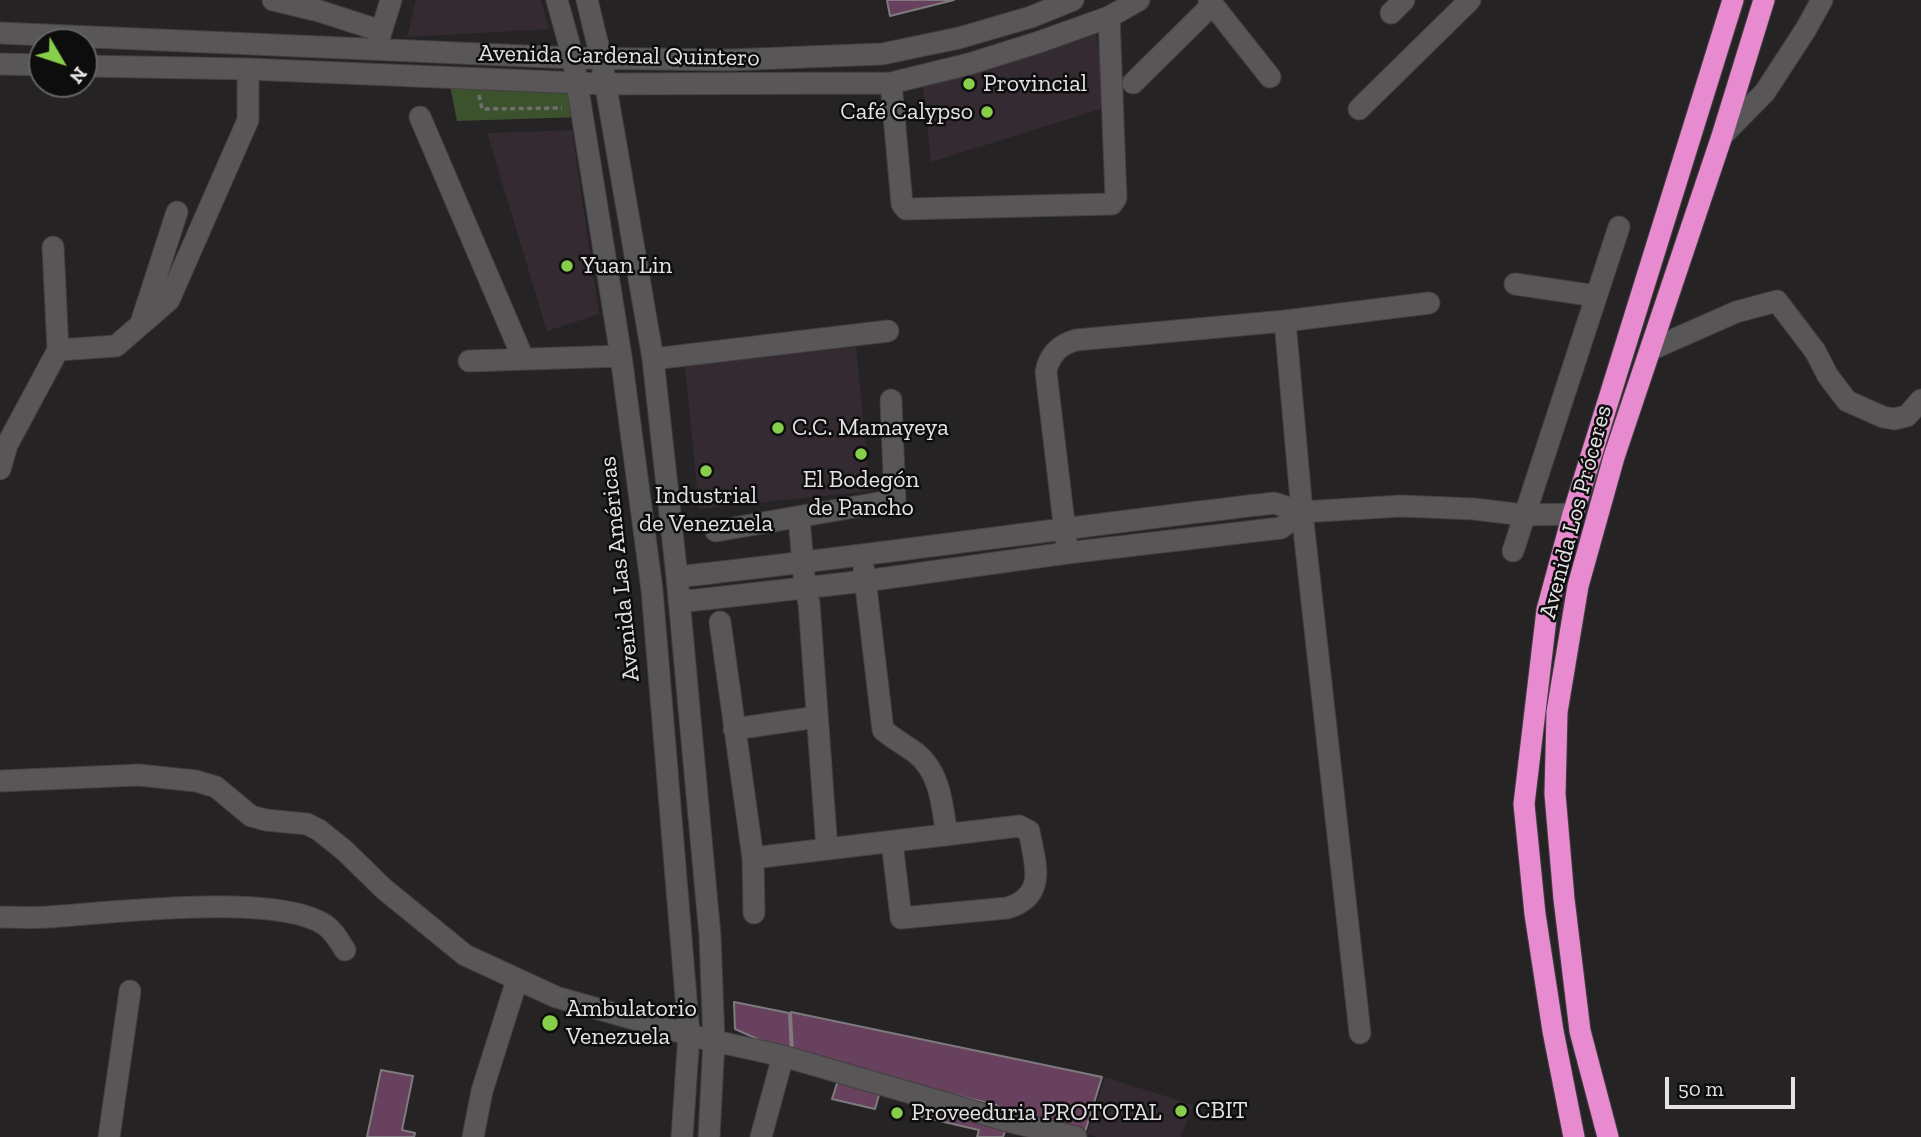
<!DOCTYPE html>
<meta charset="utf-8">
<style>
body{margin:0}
#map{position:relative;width:1921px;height:1137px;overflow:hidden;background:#262325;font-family:"Zilla Slab",serif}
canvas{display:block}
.north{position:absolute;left:28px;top:28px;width:70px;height:70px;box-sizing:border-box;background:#0e0d0e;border:2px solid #646264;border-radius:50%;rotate:129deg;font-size:19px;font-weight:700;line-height:28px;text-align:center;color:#e4e2e4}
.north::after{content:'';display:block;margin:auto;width:24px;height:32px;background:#87cf4b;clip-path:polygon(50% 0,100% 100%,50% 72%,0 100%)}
.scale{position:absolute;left:1665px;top:1077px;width:130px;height:32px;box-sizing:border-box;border:4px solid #e4e2e4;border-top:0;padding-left:9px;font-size:21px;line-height:24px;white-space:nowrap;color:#e4e2e4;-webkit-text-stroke:5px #0e0d0e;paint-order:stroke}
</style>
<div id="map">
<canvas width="1921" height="1137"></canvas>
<div class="north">N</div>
<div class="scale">50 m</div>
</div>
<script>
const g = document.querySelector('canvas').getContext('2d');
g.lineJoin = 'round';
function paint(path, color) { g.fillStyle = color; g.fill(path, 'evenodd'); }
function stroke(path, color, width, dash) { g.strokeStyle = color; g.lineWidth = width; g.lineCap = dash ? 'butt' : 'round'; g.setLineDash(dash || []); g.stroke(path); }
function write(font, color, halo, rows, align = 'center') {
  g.font = font + ' "Zilla Slab",serif'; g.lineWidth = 5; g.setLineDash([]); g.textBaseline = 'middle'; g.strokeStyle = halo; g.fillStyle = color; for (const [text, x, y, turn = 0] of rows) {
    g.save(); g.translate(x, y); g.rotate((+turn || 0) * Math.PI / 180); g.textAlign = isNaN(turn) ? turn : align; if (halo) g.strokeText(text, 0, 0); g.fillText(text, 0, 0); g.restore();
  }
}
paint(new Path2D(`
 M 416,0 L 541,0 L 549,29 L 407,37 Z
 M 1094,21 L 1107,107 L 931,162 L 922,78 Z
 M 572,130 L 599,314 L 547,331 L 487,133 Z
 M 856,347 L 870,491 L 699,509 L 685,366 Z
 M 1105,1077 L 1193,1105 L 1181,1137 L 1097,1137 L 1087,1134 Z`), '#332b31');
paint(new Path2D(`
 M 448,76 L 574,84 L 581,117 L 457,121 Z`), '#3c522d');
const building = new Path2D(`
 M 887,0 L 954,0 L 890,16 Z
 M 734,1002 L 789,1013 L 791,1054 L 735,1029 Z
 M 791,1012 L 1102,1077 L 1084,1135 L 1013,1119 L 996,1105 L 793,1055 Z
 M 381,1070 L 413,1076 L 402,1130 L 415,1133 L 414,1137 L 367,1137 Z
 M 840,1074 L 882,1085 L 875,1109 L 832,1099 Z
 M 925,1094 L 1008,1122 L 1003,1137 L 977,1137 L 979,1130 L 918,1116 Z
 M 1179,1105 L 1186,1107 L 1182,1118 L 1175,1115 Z`);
paint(building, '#67415d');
stroke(building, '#7e7a7d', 2);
const minor = new Path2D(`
 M 273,0 L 319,11 L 381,31
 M 557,0 L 573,58 L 581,108 L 621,356 L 652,590 L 689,1034 L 682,1137
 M 587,0 L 601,58 L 653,359 L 677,577 L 710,936 L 714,1041 L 709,1137
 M 1209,0 L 1270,77
 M 1391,13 L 1404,0
 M 0,33 L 573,58 L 730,60 L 882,54 L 959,38 L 1031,17 L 1073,0
 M 377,45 L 391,0
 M 0,64 L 42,65
 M 84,66 L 248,69 L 604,84 L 891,83 L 969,64 L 1039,42 L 1109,17 L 1139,0
 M 891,83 L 902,204 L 906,209 L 1112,204 L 1116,198 L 1109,17
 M 1133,83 L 1212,5
 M 1359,109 L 1470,0
 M 420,117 L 523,358
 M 1722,136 L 1765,92 L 1806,29 L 1822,0
 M 1515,284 L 1596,296
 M 1285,321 L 1302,512 L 1360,1033
 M 141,323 L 177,212
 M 58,350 L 116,346 L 169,300 L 248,120 L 248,69
 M 1650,350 L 1736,312 L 1777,301 L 1815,351 L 1828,376 L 1847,401 L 1883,417 L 1894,419 L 1907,416 L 1921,400
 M 653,359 L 888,331
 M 469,361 L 621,356
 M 0,469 L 7,445 L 58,350 L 53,247
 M 799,518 L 805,587 L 809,603 L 827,849
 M 716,531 L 895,500 L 891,400
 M 1066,540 L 1046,372 C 1049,355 1059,345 1076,340 L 1285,321 L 1429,303
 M 1513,551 L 1619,227
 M 864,570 L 883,730 C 894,739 905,745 916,753 C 941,773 942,806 947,835
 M 677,577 C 876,555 1075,526 1274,503 L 1302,512 L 1401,506 L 1474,509 L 1524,515 L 1573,514
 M 679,602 L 865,581 L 1067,553 L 1281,528 L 1302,512
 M 720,622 L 753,858 L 1019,826 L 1029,831 C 1035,863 1048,896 1007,908 L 901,918 L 892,842
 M 734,729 L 817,717
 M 0,781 L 139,775 L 196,781 L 216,787 L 251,816 L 266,820 L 307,824 L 319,830 L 344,850 L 384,889 L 465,955 L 556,997 L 701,1038 L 783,1056 L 1011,1122 L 1076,1137
 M 753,858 L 754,913
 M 0,917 C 16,917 32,918 48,917 C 109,913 277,892 325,925 C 334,931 339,941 345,950
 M 109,1137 L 130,991
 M 473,1137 L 482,1091 L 517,980
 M 761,1137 L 783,1056`);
const highway = new Path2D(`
 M 1574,1137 L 1553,1031 L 1535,914 L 1524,804 L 1547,610 L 1573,514 L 1733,0
 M 1608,1137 L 1580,1031 L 1564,899 L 1555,794 L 1557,712 L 1578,586 L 1614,457 L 1722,136 L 1764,0`);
stroke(minor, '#423f41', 23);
stroke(highway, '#423f41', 23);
stroke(new Path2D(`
 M 479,95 L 482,109 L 562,108`), '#726f71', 3.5, [5, 3.5]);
stroke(minor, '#595658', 21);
stroke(highway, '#e78acf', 21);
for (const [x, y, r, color] of [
 [969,84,7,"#87cf4b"],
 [987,112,7,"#87cf4b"],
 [567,266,7,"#87cf4b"],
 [778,428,7,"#87cf4b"],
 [861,454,7,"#87cf4b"],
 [706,471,7,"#87cf4b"],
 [550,1023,9,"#87cf4b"],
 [1181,1111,7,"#87cf4b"],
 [897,1113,7,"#87cf4b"]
]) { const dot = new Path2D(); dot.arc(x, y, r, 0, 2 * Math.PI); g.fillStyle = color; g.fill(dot); stroke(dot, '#0e0d0e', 2.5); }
write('24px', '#e4e2e4', '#0e0d0e', [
 ["Avenida Cardenal Quintero",619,56,1],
 ["Avenida Los Próceres",1576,512,-75],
 ["Avenida Las Américas",620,569,-96]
]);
write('24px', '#e4e2e4', '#0e0d0e', [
 ["Provincial",983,84],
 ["Café Calypso",973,112,"right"],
 ["Yuan Lin",581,266],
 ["C.C. Mamayeya",792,428],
 ["El Bodegón",861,480,"center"],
 ["de Pancho",861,508,"center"],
 ["Industrial",706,496,"center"],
 ["de Venezuela",706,524,"center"],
 ["Ambulatorio",566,1009],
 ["Venezuela",566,1037],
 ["CBIT",1195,1111],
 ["Proveeduria PROTOTAL",911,1113]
], 'left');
</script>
